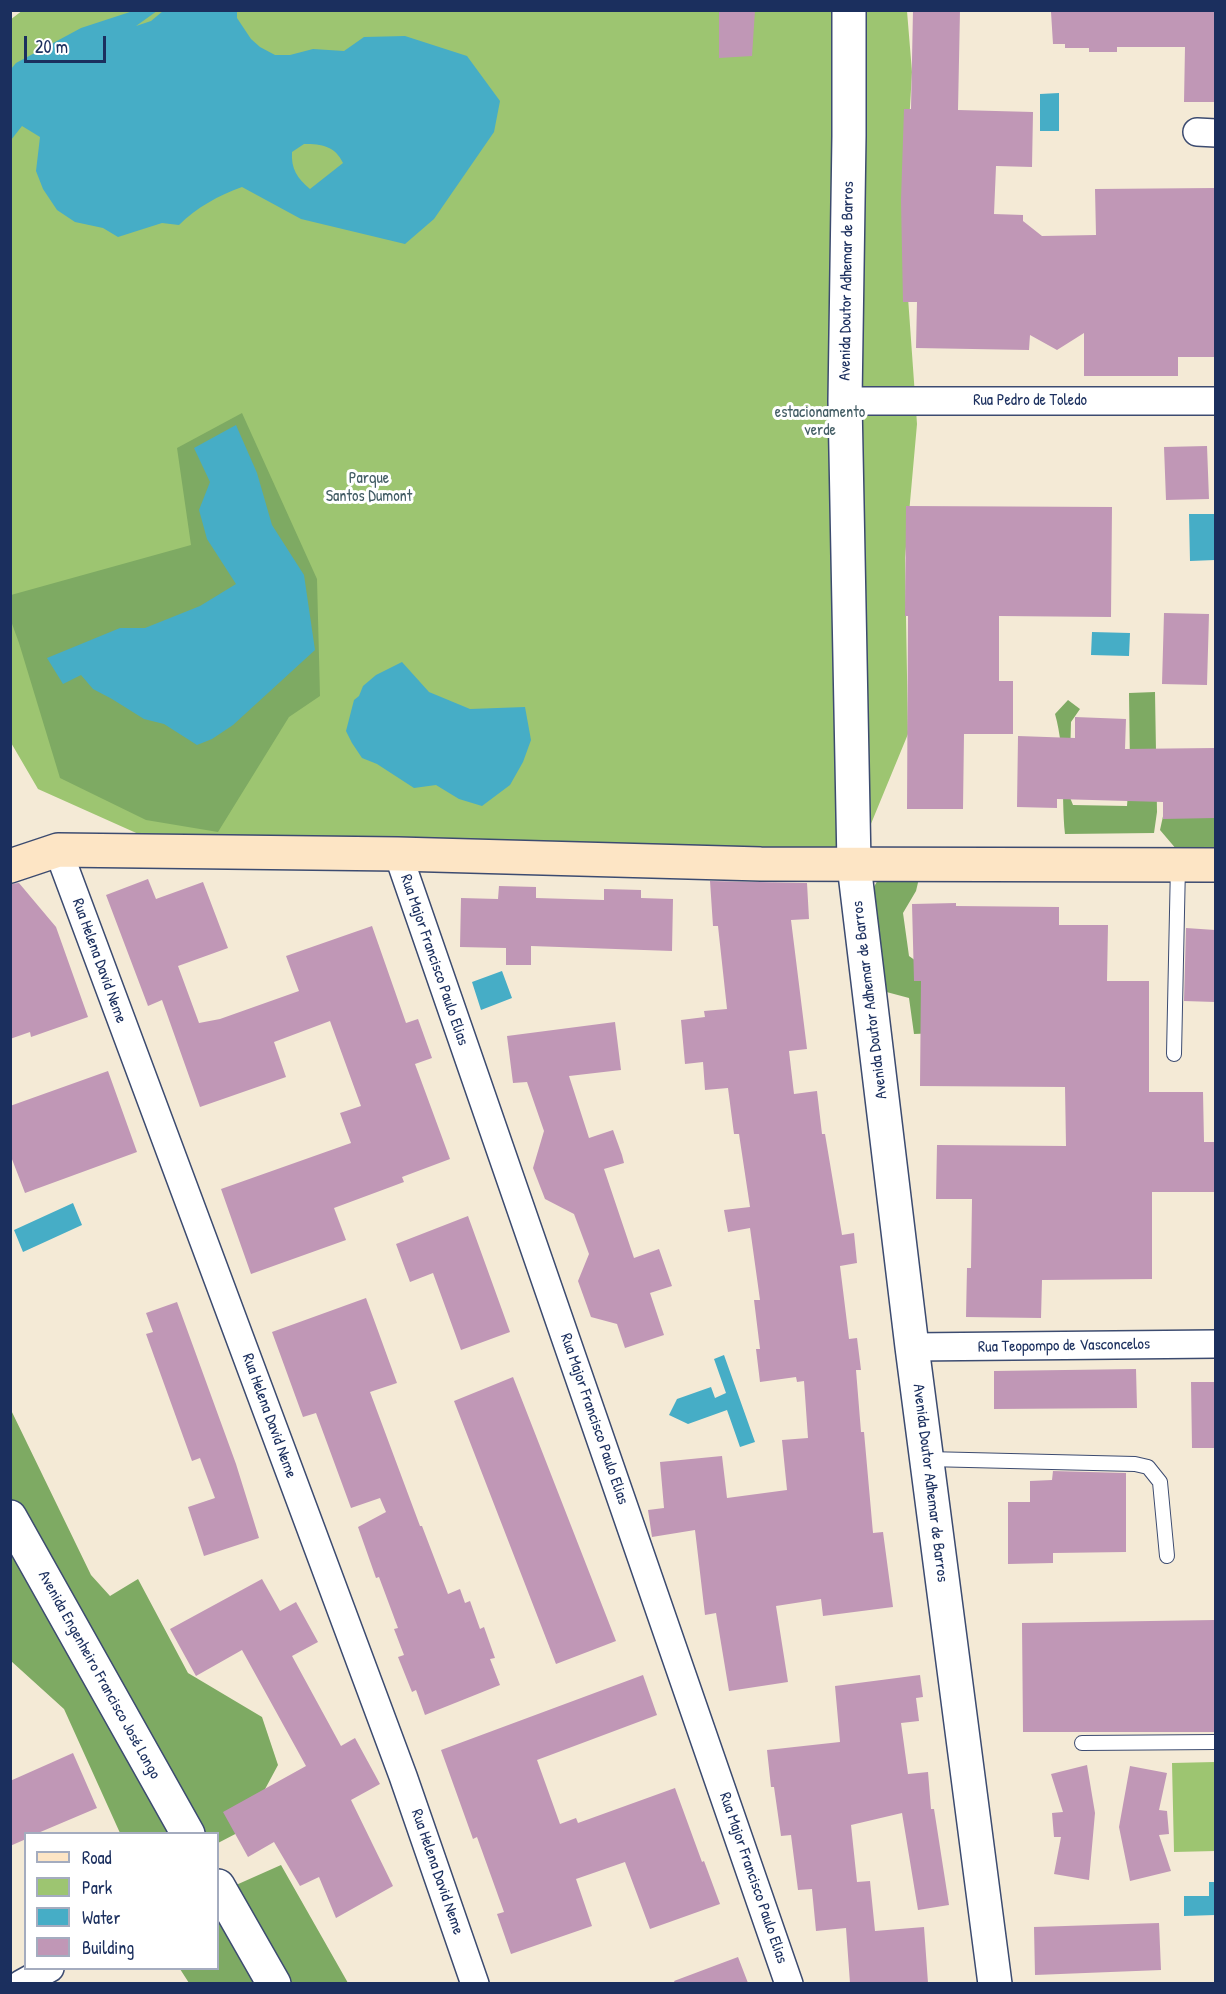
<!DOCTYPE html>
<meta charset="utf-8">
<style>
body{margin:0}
#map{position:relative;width:1226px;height:1994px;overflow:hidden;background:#f4ead6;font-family:"Patrick Hand",sans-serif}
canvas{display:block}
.frame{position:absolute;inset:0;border:12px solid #1b2f5e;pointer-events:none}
.legend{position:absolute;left:24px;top:1832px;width:195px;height:138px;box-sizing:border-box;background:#fff;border:2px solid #a4acbf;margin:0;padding:8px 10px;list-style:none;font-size:18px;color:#1b2f5e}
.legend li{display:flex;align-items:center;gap:12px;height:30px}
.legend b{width:30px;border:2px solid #a4acbf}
.scale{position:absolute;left:24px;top:36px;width:82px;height:27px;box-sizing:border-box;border:3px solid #1b2f5e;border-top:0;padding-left:8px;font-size:18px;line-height:21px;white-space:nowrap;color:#1b2f5e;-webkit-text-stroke:4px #fff;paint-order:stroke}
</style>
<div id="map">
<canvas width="1226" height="1994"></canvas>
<div class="frame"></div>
<ul class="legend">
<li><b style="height:8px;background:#fde5c5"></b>Road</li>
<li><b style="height:16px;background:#9dc571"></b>Park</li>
<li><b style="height:16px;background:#46adc6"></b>Water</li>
<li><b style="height:16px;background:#c097b6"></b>Building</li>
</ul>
<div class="scale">20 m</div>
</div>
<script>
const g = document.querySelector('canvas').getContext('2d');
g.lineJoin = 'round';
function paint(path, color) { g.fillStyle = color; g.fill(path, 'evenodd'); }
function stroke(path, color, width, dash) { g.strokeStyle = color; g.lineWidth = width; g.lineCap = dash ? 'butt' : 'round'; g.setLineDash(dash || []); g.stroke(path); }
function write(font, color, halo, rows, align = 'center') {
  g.font = font + ' "Patrick Hand",sans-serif'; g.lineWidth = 6; g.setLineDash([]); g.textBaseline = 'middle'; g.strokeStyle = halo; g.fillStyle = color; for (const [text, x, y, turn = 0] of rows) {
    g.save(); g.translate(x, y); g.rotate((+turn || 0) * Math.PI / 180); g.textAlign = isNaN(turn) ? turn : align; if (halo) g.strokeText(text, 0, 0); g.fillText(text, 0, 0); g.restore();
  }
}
paint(new Path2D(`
 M 23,10 L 907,11 L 912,72 L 903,227 L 917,424 L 905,558 L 908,734 L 854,865 L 172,849 L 38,789 L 10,741 L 10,20 Z
 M 1215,1762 L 1215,1851 L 1174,1852 L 1172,1763 Z`), '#9dc571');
paint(new Path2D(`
 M 242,413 L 317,579 L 320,696 L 289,717 L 218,832 L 146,820 L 60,778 L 19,643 L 11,621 L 11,595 L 191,545 L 177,448 Z
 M 1155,692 L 1157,812 L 1154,833 L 1065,834 C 1061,794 1066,753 1055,714 L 1068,700 L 1080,709 L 1071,722 L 1069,795 L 1073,805 L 1127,806 L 1130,765 L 1129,693 Z
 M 1215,765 L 1215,867 L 1200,877 L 1160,830 L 1174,766 Z
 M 884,869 L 921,870 L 916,891 L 903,913 L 909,956 L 940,978 L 938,1033 L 914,1034 L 909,998 L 879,990 L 852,926 Z
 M 10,1408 L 91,1575 L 110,1596 L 138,1579 L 188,1673 L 262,1717 L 278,1765 L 243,1830 L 218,1843 L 218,1834 L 120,1833 L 64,1709 L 11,1661 Z
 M 281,1865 L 348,1983 L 189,1983 L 180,1969 L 218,1968 L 218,1893 Z`), '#7eaa63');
paint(new Path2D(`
 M 133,11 L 157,11 L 136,26 L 151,21 L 163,11 L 237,11 L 237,18 L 251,39 L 260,47 L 275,55 L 290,55 L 313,49 L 344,51 L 364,37 L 405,36 L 467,56 L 500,101 L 494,132 L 434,219 L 405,244 L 301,219 L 242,187 C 219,195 196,208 179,225 L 162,223 L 118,237 L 103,228 L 75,222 L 57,210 L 43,189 L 36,171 L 40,137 L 22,126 L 11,140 L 11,69 L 16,63 L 81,28 ZM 304,144 C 322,144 335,146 343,163 L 310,189 C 297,178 291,169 292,152 Z
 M 1059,93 L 1059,131 L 1040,131 L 1040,94 Z
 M 236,425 L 257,473 L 272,525 L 304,575 L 315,650 L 233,725 L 212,739 L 197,745 L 164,724 L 144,719 L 112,699 L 93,689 L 81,675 L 63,684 L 47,658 L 120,628 L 145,628 L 200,606 L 236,584 L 207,539 L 199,510 L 210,482 L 194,448 Z
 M 1189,514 L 1214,514 L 1215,560 L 1190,561 Z
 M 1092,632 L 1130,633 L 1129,656 L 1091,655 Z
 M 402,662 L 429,692 L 470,709 L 525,707 L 531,740 L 523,762 L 510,785 L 482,806 L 459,799 L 436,785 L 414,788 L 377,764 L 362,758 L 352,743 L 346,731 L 354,700 L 359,696 L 363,686 L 376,675 Z
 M 502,971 L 512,998 L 481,1010 L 472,982 Z
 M 73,1203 L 82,1225 L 23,1252 L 14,1230 Z
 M 724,1355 L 755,1442 L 740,1447 L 727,1410 L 688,1424 L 669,1415 L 677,1399 L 711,1387 L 715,1398 L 726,1393 L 714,1359 Z
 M 1209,1882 L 1215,1882 L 1215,1915 L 1184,1916 L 1184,1896 L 1209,1896 Z`), '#46adc6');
paint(new Path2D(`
 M 719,10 L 755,10 L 752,56 L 719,58 Z
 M 913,10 L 960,10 L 958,110 L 1033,112 L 1032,167 L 996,166 L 994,214 L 1023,215 L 1023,221 L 1042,236 L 1096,235 L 1095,189 L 1215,188 L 1215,357 L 1178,357 L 1178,376 L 1084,376 L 1084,333 L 1057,350 L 1030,335 L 1029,350 L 916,348 L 917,302 L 903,302 L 901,200 L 904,109 L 911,109 Z
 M 1073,10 L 1215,10 L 1215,102 L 1184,102 L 1185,47 L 1117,47 L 1117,52 L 1089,52 L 1089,48 L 1065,48 L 1065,44 L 1053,44 L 1051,12 Z
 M 1207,446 L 1209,499 L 1166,500 L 1164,447 Z
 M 906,506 L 1112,507 L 1111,617 L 999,616 L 999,681 L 1013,681 L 1013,734 L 964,734 L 963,809 L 907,809 L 908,616 L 905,616 Z
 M 1164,613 L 1209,614 L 1207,685 L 1162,684 Z
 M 1075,717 L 1126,719 L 1125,749 L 1215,748 L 1215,818 L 1163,819 L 1163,802 L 1057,799 L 1057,808 L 1017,807 L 1018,736 L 1075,738 Z
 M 148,879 L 156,899 L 203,882 L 228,948 L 178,966 L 199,1023 L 220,1019 L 299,991 L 286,956 L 372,926 L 406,1023 L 418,1019 L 432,1058 L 415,1064 L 450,1159 L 402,1177 L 404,1182 L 334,1208 L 346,1240 L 251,1274 L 221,1189 L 351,1143 L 340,1113 L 361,1106 L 330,1021 L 274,1042 L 286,1077 L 200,1107 L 162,1000 L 148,1006 L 106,895 Z
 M 710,881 L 807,883 L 809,919 L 791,920 L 807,1049 L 789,1051 L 794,1094 L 817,1091 L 822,1134 L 825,1134 L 842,1235 L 854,1233 L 857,1263 L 840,1266 L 849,1339 L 857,1338 L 861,1370 L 856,1370 L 861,1432 L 864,1432 L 873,1533 L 883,1532 L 893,1607 L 823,1616 L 821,1599 L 776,1606 L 788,1682 L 729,1691 L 716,1613 L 705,1615 L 695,1530 L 652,1537 L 648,1510 L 664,1508 L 660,1462 L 722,1456 L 727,1498 L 787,1490 L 782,1440 L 808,1438 L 804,1381 L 797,1382 L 796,1377 L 760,1382 L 756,1349 L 760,1349 L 754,1300 L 760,1300 L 750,1228 L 728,1232 L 724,1210 L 750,1207 L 739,1134 L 734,1134 L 728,1088 L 705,1090 L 703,1062 L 685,1064 L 681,1020 L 705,1017 L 704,1011 L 727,1009 L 718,926 L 713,926 Z
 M 19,883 L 56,927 L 88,1017 L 31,1037 L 30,1032 L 10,1039 L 10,884 Z
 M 499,886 L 536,887 L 536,898 L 604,900 L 604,889 L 641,890 L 641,898 L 673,899 L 672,951 L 531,946 L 531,965 L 506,965 L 506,948 L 460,947 L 461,898 L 498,899 Z
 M 956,903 L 956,906 L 1059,907 L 1059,925 L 1108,925 L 1107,981 L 1149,981 L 1149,1092 L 1203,1092 L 1204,1142 L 1215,1142 L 1215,1192 L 1152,1192 L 1152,1279 L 1042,1280 L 1041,1318 L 966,1317 L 967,1268 L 971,1268 L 972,1199 L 936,1199 L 937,1145 L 1066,1146 L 1065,1087 L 920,1086 L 921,981 L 914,981 L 912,904 Z
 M 1186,928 L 1215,930 L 1215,1002 L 1184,1001 Z
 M 615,1022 L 621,1070 L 569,1076 L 589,1138 L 613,1130 L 622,1155 L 624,1163 L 604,1169 L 634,1258 L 659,1249 L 672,1286 L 650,1293 L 664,1335 L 625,1348 L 617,1324 L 591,1317 L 578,1281 L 589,1254 L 574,1214 L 545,1199 L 533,1168 L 544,1131 L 527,1082 L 513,1083 L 507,1036 Z
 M 108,1071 L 137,1152 L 25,1193 L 10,1154 L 10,1106 Z
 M 468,1216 L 510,1332 L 461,1350 L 433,1273 L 410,1282 L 396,1244 Z
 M 366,1298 L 397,1383 L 370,1392 L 420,1526 L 422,1526 L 448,1594 L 460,1589 L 465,1603 L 470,1601 L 480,1629 L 484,1627 L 495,1658 L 490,1659 L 500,1685 L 425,1715 L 416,1690 L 412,1692 L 398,1657 L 404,1655 L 394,1629 L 398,1628 L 379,1577 L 376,1578 L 358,1527 L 386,1512 L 380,1498 L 351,1508 L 316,1413 L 303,1417 L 272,1332 Z
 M 177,1302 L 236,1464 L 259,1538 L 204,1556 L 188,1507 L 215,1498 L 200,1458 L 192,1461 L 146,1334 L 153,1332 L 146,1313 Z
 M 1136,1369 L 1137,1408 L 994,1409 L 994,1371 Z
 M 513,1377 L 616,1641 L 556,1664 L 454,1401 Z
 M 1191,1382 L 1215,1382 L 1215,1448 L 1192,1448 Z
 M 1053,1471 L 1126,1473 L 1126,1552 L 1053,1553 L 1053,1563 L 1008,1564 L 1008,1502 L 1030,1502 L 1030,1481 L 1052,1480 Z
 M 262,1579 L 280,1611 L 296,1602 L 318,1642 L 292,1656 L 341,1746 L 355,1738 L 380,1784 L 351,1800 L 393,1886 L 336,1918 L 319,1877 L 300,1886 L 274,1842 L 248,1857 L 223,1812 L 306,1766 L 242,1650 L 196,1676 L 170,1629 Z
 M 1215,1620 L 1215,1732 L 1023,1732 L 1022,1623 Z
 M 643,1675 L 657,1715 L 537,1760 L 560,1824 L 576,1818 L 578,1823 L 675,1788 L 702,1862 L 704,1861 L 720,1904 L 650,1929 L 625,1862 L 576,1879 L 592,1926 L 511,1954 L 497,1914 L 504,1912 L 477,1837 L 473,1839 L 441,1750 Z
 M 920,1675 L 923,1697 L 916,1698 L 919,1721 L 901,1723 L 908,1774 L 928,1772 L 931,1809 L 934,1809 L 949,1905 L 918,1910 L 902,1813 L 851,1825 L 857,1882 L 870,1881 L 875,1931 L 924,1927 L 928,1983 L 850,1983 L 846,1928 L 816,1931 L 812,1889 L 798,1890 L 791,1835 L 781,1836 L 774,1787 L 771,1787 L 767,1750 L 840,1742 L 835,1686 Z
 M 73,1753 L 97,1808 L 38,1833 L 26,1833 L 26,1839 L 10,1846 L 10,1781 Z
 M 1087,1765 L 1095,1813 L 1089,1880 L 1054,1874 L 1061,1837 L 1054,1837 L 1052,1813 L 1063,1812 L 1051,1774 Z
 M 1130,1766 L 1167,1773 L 1159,1810 L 1167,1811 L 1169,1834 L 1159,1835 L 1171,1871 L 1130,1881 L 1119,1827 Z
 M 1159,1923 L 1161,1970 L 1035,1975 L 1034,1927 Z
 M 738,1957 L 748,1983 L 675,1983 L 674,1981 Z`), '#c097b6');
const service = new Path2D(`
 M 1174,1054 L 1178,865
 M 927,1459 L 1135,1464 L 1148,1467 L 1160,1482 L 1167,1556
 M 1082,1743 L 1216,1742`);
const minor = new Path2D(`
 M 1197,132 L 1216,133
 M 845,401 L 1216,401
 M 58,850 L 403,1776 L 475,1984
 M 398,854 L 789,1984
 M 912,1347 L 1216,1344
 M 21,1984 L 50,1968`);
const tertiary = new Path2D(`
 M 849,10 L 849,136 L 845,401 L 854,865 L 912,1347 L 995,1984
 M 10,1517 L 188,1834
 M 218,1886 L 274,1984`);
const secondary = new Path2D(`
 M 10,866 L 58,850 L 398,854 L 761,864 L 1216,865`);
stroke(service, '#3c4b70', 16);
stroke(minor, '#3c4b70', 30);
stroke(tertiary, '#3c4b70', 36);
stroke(secondary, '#3c4b70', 36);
stroke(service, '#fff', 14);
stroke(minor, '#fff', 27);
stroke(tertiary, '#fff', 33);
stroke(secondary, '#fde5c5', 33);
write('16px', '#1b2f5e', '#fff', [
 ["Avenida Doutor Adhemar de Barros",847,281,-89],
 ["Rua Pedro de Toledo",1030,401],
 ["Rua Major Francisco Paulo Elias",434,960,71],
 ["Rua Helena David Neme",99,961,70],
 ["Avenida Doutor Adhemar de Barros",870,1000,-97],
 ["Rua Teopompo de Vasconcelos",1064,1346,-1],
 ["Rua Helena David Neme",269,1416,70],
 ["Rua Major Francisco Paulo Elias",594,1419,71],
 ["Avenida Doutor Adhemar de Barros",930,1483,83],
 ["Avenida Engenheiro Francisco José Longo",99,1675,61],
 ["Rua Helena David Neme",437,1872,71],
 ["Rua Major Francisco Paulo Elias",753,1878,71]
]);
write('16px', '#425c64', '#fff', [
 ["estacionamento",820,413],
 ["verde",820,431],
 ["Parque",369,479],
 ["Santos Dumont",369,497]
]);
</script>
